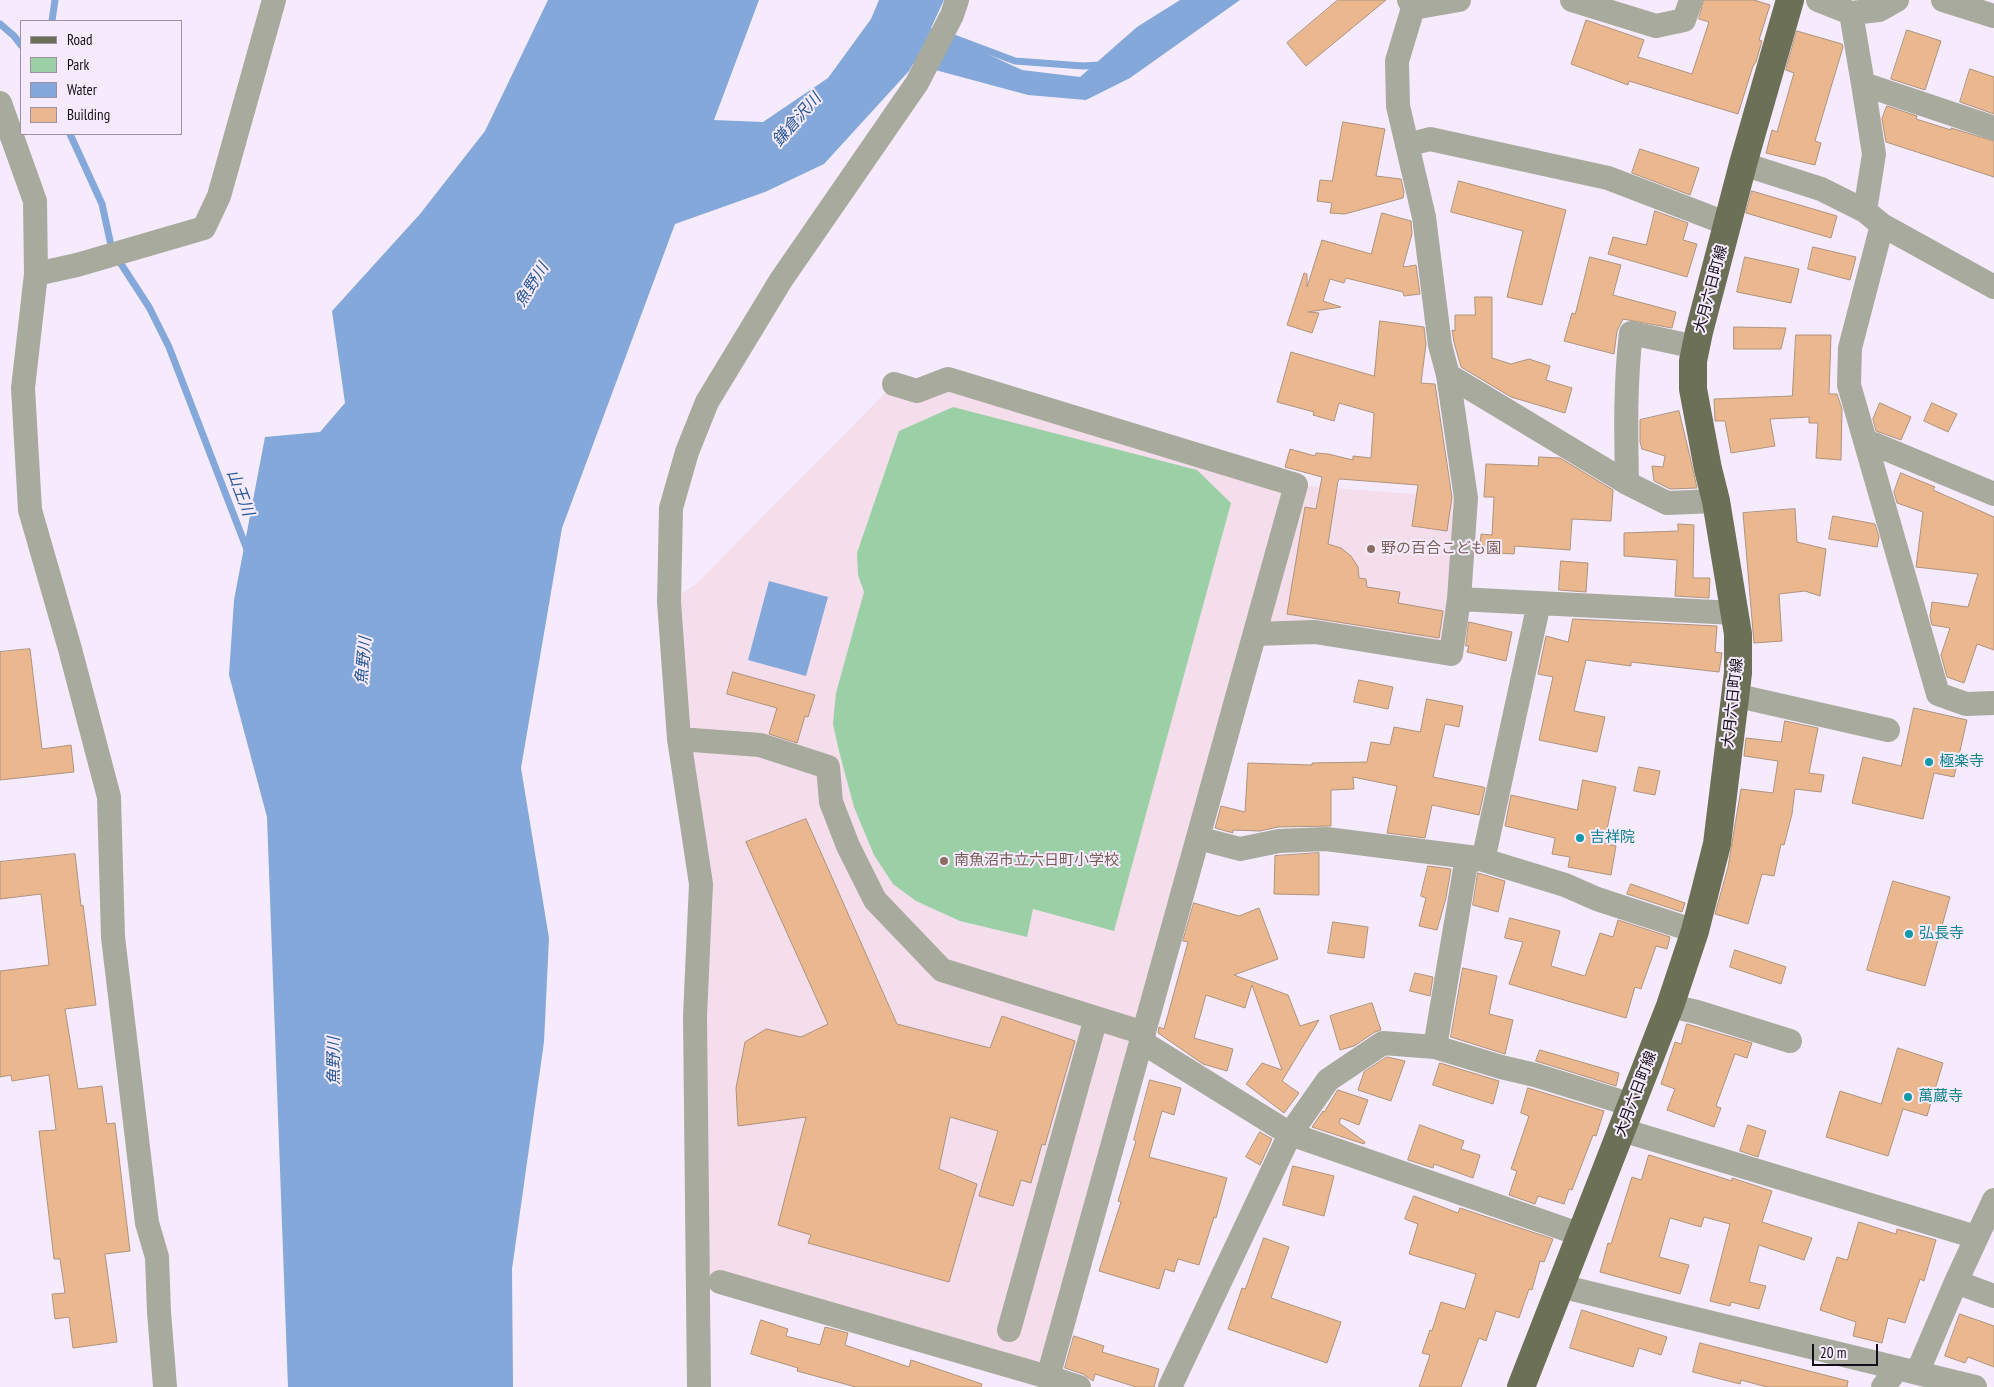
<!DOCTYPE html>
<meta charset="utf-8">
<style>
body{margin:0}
#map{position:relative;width:1994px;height:1387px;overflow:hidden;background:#f5ebfd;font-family:"PT Sans Narrow",sans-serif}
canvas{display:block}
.legend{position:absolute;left:20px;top:20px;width:162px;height:115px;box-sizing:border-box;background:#f5ebfd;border:1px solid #9b93a2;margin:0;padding:6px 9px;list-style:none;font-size:15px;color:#150f19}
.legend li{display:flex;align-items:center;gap:10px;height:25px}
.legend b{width:25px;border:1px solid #9b93a2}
.scale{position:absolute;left:1812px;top:1344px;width:66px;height:22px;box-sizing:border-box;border:2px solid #150f19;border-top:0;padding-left:6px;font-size:15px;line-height:18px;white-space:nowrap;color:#150f19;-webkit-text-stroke:4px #f5ebfd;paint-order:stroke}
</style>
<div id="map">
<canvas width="1994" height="1387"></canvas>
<ul class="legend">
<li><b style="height:6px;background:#6c7057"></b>Road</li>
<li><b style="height:14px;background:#9bd0a6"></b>Park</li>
<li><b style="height:14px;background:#84a8d9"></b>Water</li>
<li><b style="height:14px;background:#ebb78e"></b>Building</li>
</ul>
<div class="scale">20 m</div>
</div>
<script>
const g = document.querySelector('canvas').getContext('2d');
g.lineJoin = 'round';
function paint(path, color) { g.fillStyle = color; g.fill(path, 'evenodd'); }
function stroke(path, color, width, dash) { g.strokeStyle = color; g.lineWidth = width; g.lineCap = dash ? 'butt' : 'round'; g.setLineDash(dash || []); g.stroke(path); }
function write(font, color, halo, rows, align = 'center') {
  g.font = font + ' "PT Sans Narrow","Noto Sans JP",sans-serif'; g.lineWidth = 4; g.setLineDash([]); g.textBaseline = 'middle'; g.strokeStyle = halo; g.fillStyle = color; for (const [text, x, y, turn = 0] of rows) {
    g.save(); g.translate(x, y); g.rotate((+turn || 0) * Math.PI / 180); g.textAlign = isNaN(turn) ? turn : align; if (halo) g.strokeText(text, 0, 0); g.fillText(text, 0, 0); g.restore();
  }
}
paint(new Path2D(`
 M 948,379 L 1296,485 L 1466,498 L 1451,654 L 1255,634 L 1048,1377 L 720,1282 L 697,1266 L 701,884 L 669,602 L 695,585 L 894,384 Z`), '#f4deeb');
paint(new Path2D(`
 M 953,407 L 1197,470 L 1231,503 L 1114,931 L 1033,909 L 1027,937 L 960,921 L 916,901 L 893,884 L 874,855 L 854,807 L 839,751 L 833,724 L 836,693 L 864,592 L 858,575 L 857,553 L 899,431 Z`), '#9bd0a6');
paint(new Path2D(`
 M 548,0 L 759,0 L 714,120 L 763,122 L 828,78 L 871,19 L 879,0 L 944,0 L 931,28 L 1022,70 L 1080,77 L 1137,27 L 1180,0 L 1240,0 L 1130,78 L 1086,100 L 1028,95 L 913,64 L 909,71 L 824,164 L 765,192 L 675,224 L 562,528 L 521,768 L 549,938 L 544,1042 L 512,1269 L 513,1387 L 288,1387 L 267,817 L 229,675 L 234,600 L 265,437 L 320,432 L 345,403 L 332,311 L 420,214 L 485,131 Z
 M 769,581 L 828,597 L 806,676 L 748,660 Z`), '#84a8d9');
stroke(new Path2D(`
 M 52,21 L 55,0
 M 0,24 L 14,36 L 21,45
 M 946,35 L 1015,61 L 1083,66 L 1101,65
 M 70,134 L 102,204 L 112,250 L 149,307 L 169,347 L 248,552`), '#84a8d9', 7);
const building = new Path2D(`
 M 1338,0 L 1386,0 L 1306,66 L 1287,43 Z
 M 1704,0 L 1754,0 L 1770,5 L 1759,40 L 1762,41 L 1756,62 L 1753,66 L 1738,114 L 1629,81 L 1628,85 L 1571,64 L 1586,20 L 1644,40 L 1638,57 L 1692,74 L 1709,22 L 1699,19 Z
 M 1907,30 L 1941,41 L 1925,90 L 1891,79 Z
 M 1797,31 L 1842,44 L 1843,47 L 1815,141 L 1821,143 L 1815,165 L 1766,153 L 1772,130 L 1777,132 L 1794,73 L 1786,70 Z
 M 1970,69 L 1994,77 L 1994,114 L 1960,102 Z
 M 1887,106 L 1917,116 L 1916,119 L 1951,130 L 1951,128 L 1994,141 L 1994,177 L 1886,142 L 1882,119 Z
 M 1343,122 L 1385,129 L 1376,176 L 1401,179 L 1404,192 L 1403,198 L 1345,214 L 1330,213 L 1332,203 L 1317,201 L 1320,180 L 1332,181 Z
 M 1640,149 L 1699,168 L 1690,195 L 1632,173 Z
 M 1459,181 L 1566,210 L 1542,305 L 1507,297 L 1523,231 L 1451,212 Z
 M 1752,191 L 1837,216 L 1831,238 L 1746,213 Z
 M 1655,211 L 1688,223 L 1683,240 L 1697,244 L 1687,277 L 1608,254 L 1613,237 L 1646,245 Z
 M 1382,213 L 1411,221 L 1412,234 L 1403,267 L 1416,265 L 1420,294 L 1404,296 L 1403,292 L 1346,278 L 1344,283 L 1330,279 L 1323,301 L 1341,307 L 1308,312 L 1319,313 L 1312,333 L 1287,325 L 1304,273 L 1307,274 L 1307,287 L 1322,240 L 1371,254 Z
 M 1813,247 L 1856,257 L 1850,280 L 1808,269 Z
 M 1590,257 L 1621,265 L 1613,295 L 1676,312 L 1672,328 L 1623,319 L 1617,331 L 1614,354 L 1564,341 L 1572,313 L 1575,314 Z
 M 1745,257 L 1799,269 L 1791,303 L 1737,292 Z
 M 1475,297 L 1492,297 L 1492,358 L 1511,364 L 1529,359 L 1550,366 L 1546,380 L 1572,388 L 1565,413 L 1511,397 L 1461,367 L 1454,342 L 1452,330 L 1455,331 L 1455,315 L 1475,315 Z
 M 1380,321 L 1424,327 L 1426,344 L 1421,383 L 1435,384 L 1452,497 L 1447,531 L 1412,526 L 1418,485 L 1340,479 L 1338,481 L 1328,544 L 1341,548 L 1351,556 L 1358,567 L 1359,578 L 1366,579 L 1367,587 L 1400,592 L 1398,603 L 1443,611 L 1439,638 L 1287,614 L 1305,507 L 1316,509 L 1322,477 L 1285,467 L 1290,449 L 1315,456 L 1316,453 L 1328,454 L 1353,460 L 1353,456 L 1371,458 L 1374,413 L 1339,403 L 1334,421 L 1313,415 L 1314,412 L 1277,402 L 1291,352 L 1374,376 Z
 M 1734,327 L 1786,328 L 1781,349 L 1734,349 Z
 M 1796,335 L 1831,335 L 1829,394 L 1837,394 L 1842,409 L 1841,460 L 1816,458 L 1818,423 L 1809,423 L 1809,417 L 1770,419 L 1775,446 L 1731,453 L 1725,421 L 1715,421 L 1714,399 L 1792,396 Z
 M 1880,403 L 1911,417 L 1901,440 L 1876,431 L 1873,419 Z
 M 1932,403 L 1957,414 L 1948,432 L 1924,421 Z
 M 1679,411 L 1691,461 L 1697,488 L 1670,489 L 1654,481 L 1652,466 L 1663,467 L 1665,456 L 1642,449 L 1640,442 L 1640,420 Z
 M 1539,457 L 1560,458 L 1613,490 L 1611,521 L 1572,519 L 1570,550 L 1515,546 L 1514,554 L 1480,552 L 1481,534 L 1492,535 L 1494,497 L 1484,497 L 1486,464 L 1538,466 Z
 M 1901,473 L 1935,487 L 1933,490 L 1994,517 L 1994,650 L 1977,644 L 1964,683 L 1947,677 L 1941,655 L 1950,628 L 1932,625 L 1930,616 L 1932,602 L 1968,607 L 1978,574 L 1916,567 L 1923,512 L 1897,503 L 1894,492 Z
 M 1795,509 L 1797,542 L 1826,549 L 1820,596 L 1805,591 L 1779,594 L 1782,641 L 1754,643 L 1743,513 Z
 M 1833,516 L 1875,524 L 1879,537 L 1877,547 L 1829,539 Z
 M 1678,524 L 1694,525 L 1693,578 L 1710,578 L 1709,598 L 1675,596 L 1677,560 L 1624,556 L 1624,533 L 1678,531 Z
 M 1561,561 L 1588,563 L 1586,592 L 1559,590 Z
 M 1573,619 L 1717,626 L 1715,652 L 1722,653 L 1719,672 L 1631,662 L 1631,666 L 1586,660 L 1574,711 L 1605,717 L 1597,752 L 1539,740 L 1553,677 L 1538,674 L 1546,636 L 1568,642 Z
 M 1469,622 L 1512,632 L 1506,661 L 1467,652 L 1469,646 L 1466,646 Z
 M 30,649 L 42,749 L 71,745 L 74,772 L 0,780 L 0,652 Z
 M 733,672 L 815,695 L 808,717 L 805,716 L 797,743 L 769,734 L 777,708 L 727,694 Z
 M 1359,680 L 1393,687 L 1388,709 L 1354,702 Z
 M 1427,699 L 1463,706 L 1459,727 L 1445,724 L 1433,777 L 1483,787 L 1485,788 L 1479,815 L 1432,805 L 1425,838 L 1387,833 L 1397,786 L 1353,777 L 1354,789 L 1331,790 L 1331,826 L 1278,827 L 1260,831 L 1233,830 L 1233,833 L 1215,828 L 1221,806 L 1245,812 L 1248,763 L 1312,765 L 1312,763 L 1367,762 L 1371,742 L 1390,745 L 1394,727 L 1420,732 Z
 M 1914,708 L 1967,720 L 1954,777 L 1934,773 L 1923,819 L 1852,803 L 1863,757 L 1901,766 Z
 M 1785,721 L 1818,728 L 1809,773 L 1824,775 L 1821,792 L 1795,789 L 1792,814 L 1784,845 L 1781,844 L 1774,876 L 1762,874 L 1748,924 L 1715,914 L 1728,867 L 1741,789 L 1773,793 L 1778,761 L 1744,756 L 1746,738 L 1781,742 Z
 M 1639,767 L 1660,771 L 1655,795 L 1634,791 Z
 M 1583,780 L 1616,787 L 1604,843 L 1616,846 L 1611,875 L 1568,867 L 1570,857 L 1552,854 L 1555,838 L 1505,826 L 1511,795 L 1577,810 Z
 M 806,819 L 897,1024 L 990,1048 L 1002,1016 L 1075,1041 L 1045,1145 L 1042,1144 L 1031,1183 L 1021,1180 L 1013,1206 L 979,1196 L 998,1131 L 950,1117 L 939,1169 L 977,1184 L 949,1282 L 808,1243 L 811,1235 L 778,1225 L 806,1117 L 738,1126 L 736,1088 L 745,1042 L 766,1029 L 801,1037 L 828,1024 L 746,842 Z
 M 1319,853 L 1319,895 L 1274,894 L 1275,856 Z
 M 75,854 L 81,906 L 83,905 L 96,1005 L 65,1009 L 78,1089 L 102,1086 L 107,1124 L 115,1123 L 130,1251 L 105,1254 L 117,1342 L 73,1348 L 69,1317 L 55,1319 L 52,1294 L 65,1293 L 60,1259 L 54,1259 L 39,1131 L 56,1130 L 49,1075 L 12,1081 L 11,1075 L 0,1077 L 0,971 L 49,965 L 41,894 L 0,899 L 0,862 Z
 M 1428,866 L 1451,869 L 1446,898 L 1437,930 L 1419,926 L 1426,898 L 1421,896 Z
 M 1478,873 L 1505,881 L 1498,912 L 1473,905 Z
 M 1893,881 L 1950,897 L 1925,986 L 1867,970 Z
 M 1631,884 L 1685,903 L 1682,912 L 1627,894 Z
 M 1194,903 L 1239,916 L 1259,908 L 1278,959 L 1234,975 L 1288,995 L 1300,1026 L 1319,1020 L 1282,1081 L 1299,1093 L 1284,1113 L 1246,1084 L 1262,1063 L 1282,1070 L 1252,985 L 1245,1008 L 1206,995 L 1194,1038 L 1233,1049 L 1227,1071 L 1203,1064 L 1158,1033 L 1159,1027 L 1164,1029 L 1188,942 L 1183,941 Z
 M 1510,918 L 1560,931 L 1551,966 L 1585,976 L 1600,933 L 1613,937 L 1618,920 L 1670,937 L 1667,949 L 1656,946 L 1641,989 L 1635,987 L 1626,1018 L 1509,984 L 1523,942 L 1505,938 Z
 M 1333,922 L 1368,927 L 1364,958 L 1328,953 Z
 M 1735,950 L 1786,967 L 1781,984 L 1730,967 Z
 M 1463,968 L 1497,976 L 1489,1014 L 1513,1020 L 1505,1054 L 1451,1037 Z
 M 1415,973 L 1433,977 L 1430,996 L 1410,991 Z
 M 1372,1003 L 1381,1030 L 1375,1032 L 1354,1046 L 1340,1050 L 1330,1016 Z
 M 1687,1024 L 1752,1043 L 1747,1058 L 1735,1054 L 1716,1106 L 1721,1108 L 1714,1127 L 1667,1110 L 1675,1089 L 1661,1084 L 1675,1042 L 1681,1044 Z
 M 1898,1048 L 1943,1063 L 1927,1116 L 1903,1109 L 1888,1156 L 1826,1137 L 1840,1091 L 1881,1104 Z
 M 1540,1050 L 1619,1073 L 1616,1086 L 1536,1061 Z
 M 1387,1057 L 1405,1061 L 1391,1101 L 1358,1090 L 1364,1072 Z
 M 1440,1063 L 1499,1081 L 1493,1104 L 1433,1085 Z
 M 1150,1080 L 1181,1088 L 1174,1115 L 1162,1111 L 1149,1157 L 1227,1178 L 1216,1218 L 1214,1217 L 1199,1265 L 1178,1259 L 1174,1272 L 1165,1269 L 1159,1289 L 1099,1271 L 1121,1202 L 1118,1201 L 1136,1141 L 1134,1140 Z
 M 1528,1088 L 1604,1111 L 1596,1136 L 1593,1135 L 1572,1190 L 1569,1189 L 1564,1204 L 1538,1196 L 1535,1204 L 1509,1195 L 1517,1171 L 1511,1169 L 1529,1116 L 1521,1113 Z
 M 1338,1090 L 1368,1100 L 1359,1125 L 1341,1118 L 1339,1123 L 1365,1142 L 1364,1144 L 1312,1127 L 1323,1111 L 1324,1112 Z
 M 1420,1125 L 1464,1141 L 1461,1149 L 1480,1155 L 1473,1178 L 1434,1164 L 1433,1168 L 1408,1160 Z
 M 1748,1125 L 1766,1131 L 1758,1157 L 1740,1151 Z
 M 1260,1132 L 1272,1139 L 1260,1165 L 1246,1157 Z
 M 1649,1155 L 1732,1181 L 1732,1178 L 1772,1191 L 1762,1222 L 1812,1238 L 1804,1260 L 1759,1245 L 1749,1282 L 1766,1286 L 1759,1309 L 1731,1302 L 1730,1306 L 1710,1301 L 1730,1224 L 1704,1217 L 1701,1227 L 1670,1218 L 1659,1257 L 1689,1265 L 1680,1294 L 1600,1272 L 1608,1243 L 1611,1244 L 1632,1177 L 1641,1180 Z
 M 1293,1166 L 1334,1176 L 1324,1216 L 1283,1205 Z
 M 1414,1196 L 1458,1213 L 1460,1208 L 1553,1239 L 1544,1262 L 1540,1261 L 1532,1290 L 1529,1289 L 1519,1318 L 1496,1311 L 1486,1341 L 1479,1338 L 1461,1387 L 1419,1387 L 1430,1355 L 1422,1353 L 1430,1330 L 1432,1331 L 1441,1302 L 1465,1309 L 1476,1274 L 1409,1254 L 1418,1224 L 1405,1219 Z
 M 1859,1222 L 1896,1234 L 1897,1229 L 1936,1240 L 1924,1281 L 1920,1279 L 1905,1323 L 1888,1318 L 1882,1343 L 1853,1336 L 1856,1322 L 1820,1310 L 1837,1257 L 1847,1260 Z
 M 1264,1238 L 1289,1247 L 1271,1298 L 1341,1322 L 1327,1363 L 1228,1329 L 1242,1288 L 1245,1289 Z
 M 1582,1310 L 1667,1337 L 1661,1355 L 1639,1348 L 1633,1367 L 1570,1348 Z
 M 1960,1314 L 1994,1326 L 1994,1367 L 1968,1357 L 1965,1363 L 1945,1356 Z
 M 761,1320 L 788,1329 L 786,1336 L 820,1345 L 825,1327 L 848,1333 L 845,1345 L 909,1367 L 911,1360 L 982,1384 L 981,1387 L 856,1387 L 797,1371 L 798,1368 L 751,1354 Z
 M 1074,1336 L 1104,1346 L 1102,1352 L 1159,1369 L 1154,1387 L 1136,1387 L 1095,1374 L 1093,1381 L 1083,1374 L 1065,1368 Z
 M 1700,1343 L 1848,1381 L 1847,1387 L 1767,1387 L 1741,1380 L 1740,1384 L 1693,1372 Z`);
paint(building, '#ebb78e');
stroke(building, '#ae937e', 1);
stroke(new Path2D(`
 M 1409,0 L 1413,8 L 1459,0
 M 1572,0 L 1656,26 L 1684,20 L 1691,0
 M 1818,0 L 1851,13 L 1863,84 L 1994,128
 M 1943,0 L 1994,16
 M 1413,8 L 1397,61 L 1398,106 L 1424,217 L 1440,345 L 1448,375 L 1627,483 L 1667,503 L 1716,501
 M 1851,13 L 1879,10 L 1897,0
 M 1863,84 L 1874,154 L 1865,211
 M 0,103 L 35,201 L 36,274 L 23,388 L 30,510 L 70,649 L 109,797 L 113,937 L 147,1223 L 157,1257 L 159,1312 L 165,1387
 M 1407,145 L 1430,139 L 1608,178 L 1728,224
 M 1743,164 L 1821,189 L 1865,211 L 1882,225 L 1994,287
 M 1882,225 L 1850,348 L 1849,385 L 1938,694 L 1966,704 L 1994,703
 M 36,274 L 77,265 L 204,228 L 219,196 L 274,0
 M 894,384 L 917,391 L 948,379 L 1296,485 L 1048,1377 L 1079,1387
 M 1867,447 L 1874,444 L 1994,494
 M 1627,483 C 1626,433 1625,383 1631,333 L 1696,347
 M 1459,599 L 1735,613
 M 1255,634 L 1315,632 L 1451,654 L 1459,599 L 1466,498 L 1448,375
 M 1734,695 L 1888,730
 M 679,739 L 760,745 L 828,767 L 831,802 L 848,846 L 875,900 L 942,970 L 1144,1033
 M 1198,838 L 1240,849 L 1279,841 L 1326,839 L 1477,858 L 1565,885 L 1597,899 L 1695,931
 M 1670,1006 L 1697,1012 L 1790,1041
 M 1142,1042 L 1290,1134 L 1579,1234
 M 1435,1047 L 1466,863 L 1484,856 L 1539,603
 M 1622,1130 L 1976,1237
 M 720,1282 L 1048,1377
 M 1956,1282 L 1994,1296
 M 1560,1286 L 1975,1387
 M 1009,1330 L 1096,1018
 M 1917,1373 L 1956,1282 L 1994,1200
 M 699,1387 L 695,1016 L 701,884 L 679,739 L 669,602 L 671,508 L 687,452 L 707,402 L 781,280 L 917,83 L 952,15 L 957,0
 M 1170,1387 L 1290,1134 L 1328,1080 L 1383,1043 L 1435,1047 L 1501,1067 L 1535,1075 L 1632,1105
 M 1883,1387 L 1898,1368`), '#a7aa9c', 24);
stroke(new Path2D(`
 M 1521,1387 L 1670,1006 L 1695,931 L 1717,844 L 1738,673 L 1738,634 L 1716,501 L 1708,469 L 1693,389 L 1693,361 L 1699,332 L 1743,164 L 1790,0`), '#6c7057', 28);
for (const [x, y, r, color] of [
 [1371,549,5,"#8d6e63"],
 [1929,762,5,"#0f9aa8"],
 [1580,838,5,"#0f9aa8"],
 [944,861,5,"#8d6e63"],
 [1909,934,5,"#0f9aa8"],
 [1908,1097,5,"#0f9aa8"]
]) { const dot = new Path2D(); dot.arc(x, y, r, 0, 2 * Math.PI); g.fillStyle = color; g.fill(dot); stroke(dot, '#f5ebfd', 2); }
write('15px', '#150f19', '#f5ebfd', [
 ["大月六日町線",1711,289,-75],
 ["大月六日町線",1733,703,-84],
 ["大月六日町線",1636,1094,-69]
]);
write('15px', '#785e54', '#f5ebfd', [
 ["野の百合こども園",1381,549],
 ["南魚沼市立六日町小学校",954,861]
], 'left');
write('15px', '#0d838f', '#f5ebfd', [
 ["極楽寺",1939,762],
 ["吉祥院",1590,838],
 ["弘長寺",1919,934],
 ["萬蔵寺",1918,1097]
], 'left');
write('italic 16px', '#295894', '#f5ebfd', [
 ["鎌倉沢川",797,120,-49],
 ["魚野川",532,285,-58],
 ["山王川",240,493,69],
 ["魚野川",364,661,-85],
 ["魚野川",334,1061,-90]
]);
</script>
